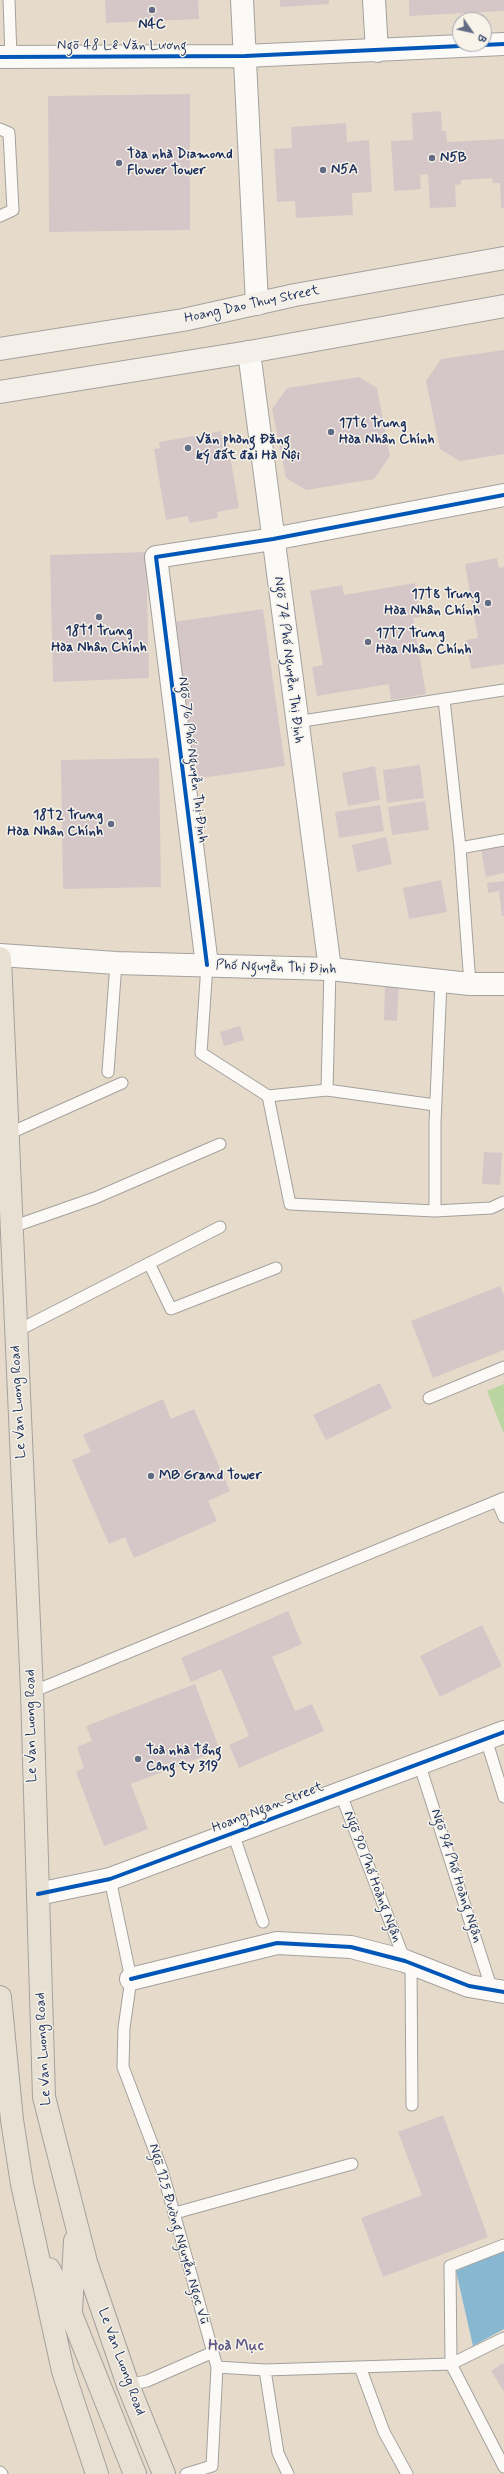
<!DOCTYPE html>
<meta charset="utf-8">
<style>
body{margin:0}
#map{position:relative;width:504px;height:2474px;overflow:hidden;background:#e6dbca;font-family:Mynerve,sans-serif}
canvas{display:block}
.north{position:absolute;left:452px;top:12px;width:40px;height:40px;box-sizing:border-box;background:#f7f3e8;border:1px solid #9fa5b1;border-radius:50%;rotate:124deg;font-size:11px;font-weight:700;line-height:16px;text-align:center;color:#1b2f5e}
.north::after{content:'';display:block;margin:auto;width:14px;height:18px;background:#626b84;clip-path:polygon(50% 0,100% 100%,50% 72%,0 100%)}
</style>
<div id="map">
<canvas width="504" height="2474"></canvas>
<div class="north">B</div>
</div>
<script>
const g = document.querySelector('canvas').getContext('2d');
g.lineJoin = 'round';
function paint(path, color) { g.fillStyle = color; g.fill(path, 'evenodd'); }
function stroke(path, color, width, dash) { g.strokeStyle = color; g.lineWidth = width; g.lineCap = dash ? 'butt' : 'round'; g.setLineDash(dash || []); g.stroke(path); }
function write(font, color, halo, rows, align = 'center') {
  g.font = font + ' Mynerve,sans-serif'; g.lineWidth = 3; g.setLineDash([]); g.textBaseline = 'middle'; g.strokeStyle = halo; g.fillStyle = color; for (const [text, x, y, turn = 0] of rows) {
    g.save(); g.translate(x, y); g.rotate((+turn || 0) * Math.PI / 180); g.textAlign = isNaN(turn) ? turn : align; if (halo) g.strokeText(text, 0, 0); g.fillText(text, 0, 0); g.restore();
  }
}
paint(new Path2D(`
 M 504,1384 L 504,1434 L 487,1391 Z`), '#bad4a2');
paint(new Path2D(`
 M 504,2250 L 504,2329 L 473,2346 L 456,2271 Z`), '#88b7d2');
paint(new Path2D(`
 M 105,0 L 198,0 L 199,19 L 106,23 Z
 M 280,0 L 329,0 L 329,4 L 280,7 Z
 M 409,0 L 504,0 L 504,11 L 409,16 Z
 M 190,94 L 190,230 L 49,232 L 48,96 Z
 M 441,111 L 442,131 L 446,131 L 447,142 L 504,139 L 504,208 L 501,208 L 500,183 L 493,183 L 492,178 L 461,180 L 461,184 L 455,185 L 456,207 L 430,208 L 428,174 L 420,175 L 421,189 L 394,191 L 391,141 L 413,140 L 412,113 Z
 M 346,123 L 347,142 L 369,140 L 372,192 L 352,193 L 353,215 L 296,218 L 295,201 L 277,202 L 274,149 L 292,148 L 291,127 Z
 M 504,350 L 504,454 L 460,461 L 440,449 L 426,381 L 441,359 Z
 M 359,377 L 377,388 L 390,456 L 374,479 L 306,490 L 286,478 L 272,409 L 287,388 Z
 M 221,431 L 222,439 L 227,438 L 239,508 L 217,512 L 218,518 L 189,523 L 188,516 L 166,520 L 154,449 L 160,448 L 159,442 Z
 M 146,552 L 149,678 L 53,682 L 50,555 Z
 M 497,558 L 499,568 L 504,567 L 504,664 L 471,669 L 466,640 L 478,638 L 465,564 Z
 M 415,583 L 421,617 L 413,618 L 426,694 L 391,700 L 389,684 L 317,696 L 312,667 L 323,665 L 310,591 L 342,585 L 344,595 Z
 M 263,609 L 285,766 L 195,779 L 173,622 Z
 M 159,758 L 161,887 L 63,889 L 61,760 Z
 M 420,765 L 424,798 L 387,803 L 383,770 Z
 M 375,766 L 380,800 L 348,806 L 342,773 Z
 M 425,801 L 429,830 L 392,835 L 388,807 Z
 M 380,805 L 384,831 L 339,838 L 335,812 Z
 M 386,837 L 392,864 L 357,872 L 352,845 Z
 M 504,844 L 504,873 L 486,877 L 481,849 Z
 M 441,880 L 447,912 L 409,919 L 403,888 Z
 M 504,881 L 504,916 L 502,916 L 499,891 L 488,893 L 487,883 Z
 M 385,983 L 399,984 L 397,1021 L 384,1020 Z
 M 240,1026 L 244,1040 L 224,1046 L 220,1032 Z
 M 484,1152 L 502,1153 L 500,1185 L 482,1184 Z
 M 500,1286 L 504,1296 L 504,1350 L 433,1378 L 411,1321 Z
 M 380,1383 L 392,1408 L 326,1440 L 313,1415 Z
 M 163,1399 L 171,1419 L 194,1409 L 230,1491 L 208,1501 L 217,1521 L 134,1558 L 125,1537 L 109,1544 L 72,1460 L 91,1452 L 83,1435 Z
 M 288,1611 L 302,1644 L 272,1657 L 295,1711 L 312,1704 L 324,1731 L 239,1768 L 229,1745 L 249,1736 L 221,1669 L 191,1682 L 181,1658 Z
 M 482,1625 L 502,1666 L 440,1697 L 420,1656 Z
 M 195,1684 L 220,1750 L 131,1784 L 148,1829 L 104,1846 L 76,1772 L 84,1768 L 77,1747 L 92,1741 L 86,1726 Z
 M 443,2115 L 488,2237 L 383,2277 L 361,2218 L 422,2195 L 398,2132 Z
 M 503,2363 L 504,2365 L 504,2392 L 491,2371 Z`), '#d5c7c8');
const service = new Path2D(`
 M 9,0 L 11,57
 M 0,129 L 9,133 L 13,210 L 0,216
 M 444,699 L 460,848 L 470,984
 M 296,722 L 504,690
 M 460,848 L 504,840
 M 207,965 L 201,1053 L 268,1096
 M 108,1072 L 116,963
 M 327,1090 L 435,1105
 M 268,1096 L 290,1204 L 435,1211 L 491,1208 L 504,1202
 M 268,1096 L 327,1090 L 330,969
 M 8,1134 L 122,1083
 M 435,1211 L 435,1123 L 441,981
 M 12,1227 L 95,1198 L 220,1144
 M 149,1263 L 171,1309 L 276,1268
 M 15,1332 L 220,1227
 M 429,1398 L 504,1367
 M 497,1501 L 504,1517
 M 32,1692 L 504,1498
 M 486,1739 L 504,1797
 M 419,1763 L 492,1990
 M 340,1792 L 405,1961
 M 233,1833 L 263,1922
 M 110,1879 L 131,1979 L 124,2028 L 123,2067 L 162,2170 L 217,2367 L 265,2370 L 278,2453 L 288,2474
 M 411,1963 L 412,2105
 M 175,2213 L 352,2164
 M 504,2245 L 450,2266 L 451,2364 L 504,2467
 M 360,2367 L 384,2432 L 407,2474
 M 265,2370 L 451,2364 L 504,2338
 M 128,2385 L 147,2381 L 211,2353
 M 0,2472 L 2,2474
 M 186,2474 L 212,2466 L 217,2367`);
const minor = new Path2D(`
 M 242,0 L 257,304
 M 374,0 L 377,51
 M 0,57 L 245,56 L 504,44
 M 249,352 L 330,969
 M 207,965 L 156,557 L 273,539 L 504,495
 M 131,1979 L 277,1943 L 351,1947 L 405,1961 L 469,1986 L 504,1992`);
const tertiary = new Path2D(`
 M 0,955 L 116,963 L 330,969 L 470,984 L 504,984
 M 38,1894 L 110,1879 L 504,1732`);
const secondary = new Path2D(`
 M 0,349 L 183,320 L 295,295 L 504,258
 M 0,392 L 249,352 L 504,306`);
const primary = new Path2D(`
 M 0,958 L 32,1692 L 44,2097 L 86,2262 L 128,2385 L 164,2474
 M 0,1997 L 12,2120 L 22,2184 L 63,2371 L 97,2474
 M 49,2269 L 71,2314 L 135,2474
 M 71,2312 L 75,2241`);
stroke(service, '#a4a19d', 13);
stroke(minor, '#a4a19d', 24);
stroke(tertiary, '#a4a19d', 24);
stroke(secondary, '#a4a19d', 24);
stroke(primary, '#a4a19d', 24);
stroke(service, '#fbfaf7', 11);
stroke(minor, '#fbfaf7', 22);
stroke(tertiary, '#fbfaf7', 22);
stroke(secondary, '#f4efe9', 22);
stroke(primary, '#e8e0d3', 22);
stroke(new Path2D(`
 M 0,57 L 245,56 L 504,44
 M 207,965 L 156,557 L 273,539 L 504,495
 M 38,1894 L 110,1879 L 504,1732
 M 131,1979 L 277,1943 L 351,1947 L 405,1961 L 469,1986 L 504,1992`), '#0057b8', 4);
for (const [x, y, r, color] of [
 [152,10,4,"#626b84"],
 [432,158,4,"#626b84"],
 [119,163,4,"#626b84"],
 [323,170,4,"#626b84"],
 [331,432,4,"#626b84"],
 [188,448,4,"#626b84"],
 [488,603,4,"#626b84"],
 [99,617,4,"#626b84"],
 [368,642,4,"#626b84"],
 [111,824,4,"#626b84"],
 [151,1476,4,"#626b84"],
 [138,1759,4,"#626b84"]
]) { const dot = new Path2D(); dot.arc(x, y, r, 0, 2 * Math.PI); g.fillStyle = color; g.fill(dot); stroke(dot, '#f7f3e8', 1.5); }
write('bold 14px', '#1b2f5e', '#f7f3e8', [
 ["N4C",152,25,"center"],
 ["Tòa nhà Diamond",127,155],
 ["Flower Tower",127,171],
 ["N5B",440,158],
 ["N5A",331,170],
 ["17T6 Trung",339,424],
 ["Hòa Nhân Chính",339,440],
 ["Văn phòng Đăng",196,440],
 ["ký đất đai Hà Nội",196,456],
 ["17T8 Trung",480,595,"right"],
 ["Hòa Nhân Chính",480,611,"right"],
 ["18T1 Trung",99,632,"center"],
 ["Hòa Nhân Chính",99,648,"center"],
 ["17T7 Trung",376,634],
 ["Hòa Nhân Chính",376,650],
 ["18T2 Trung",103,816,"right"],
 ["Hòa Nhân Chính",103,832,"right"],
 ["MB Grand Tower",159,1476],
 ["Toà nhà Tổng",146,1751],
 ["Công ty 319",146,1767]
], 'left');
write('14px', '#1b2f5e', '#f7f3e8', [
 ["Ngõ 48 Lê Văn Lương",122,46],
 ["Hoang Dao Thuy Street",252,305,-12],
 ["Ngõ 74 Phố Nguyễn Thị Định",288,660,83],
 ["Ngõ 76 Phố Nguyễn Thị Định",192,760,83],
 ["Phố Nguyễn Thị Định",276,968,2],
 ["Le Van Luong Road",19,1402,-93],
 ["Le Van Luong Road",32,1726,-91],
 ["Hoang Ngan Street",268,1808,-21],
 ["Ngõ 94 Phố Hoàng Ngân",456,1876,72],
 ["Ngõ 90 Phố Hoàng Ngân",372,1877,69],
 ["Le Van Luong Road",44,2049,-93],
 ["Ngõ 125 Đường Nguyễn Ngọc Vũ",178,2234,74],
 ["Le Van Luong Road",121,2362,70]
]);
write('bold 15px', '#5d5987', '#f7f3e8', [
 ["Hoà Mục",236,2347]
]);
</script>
